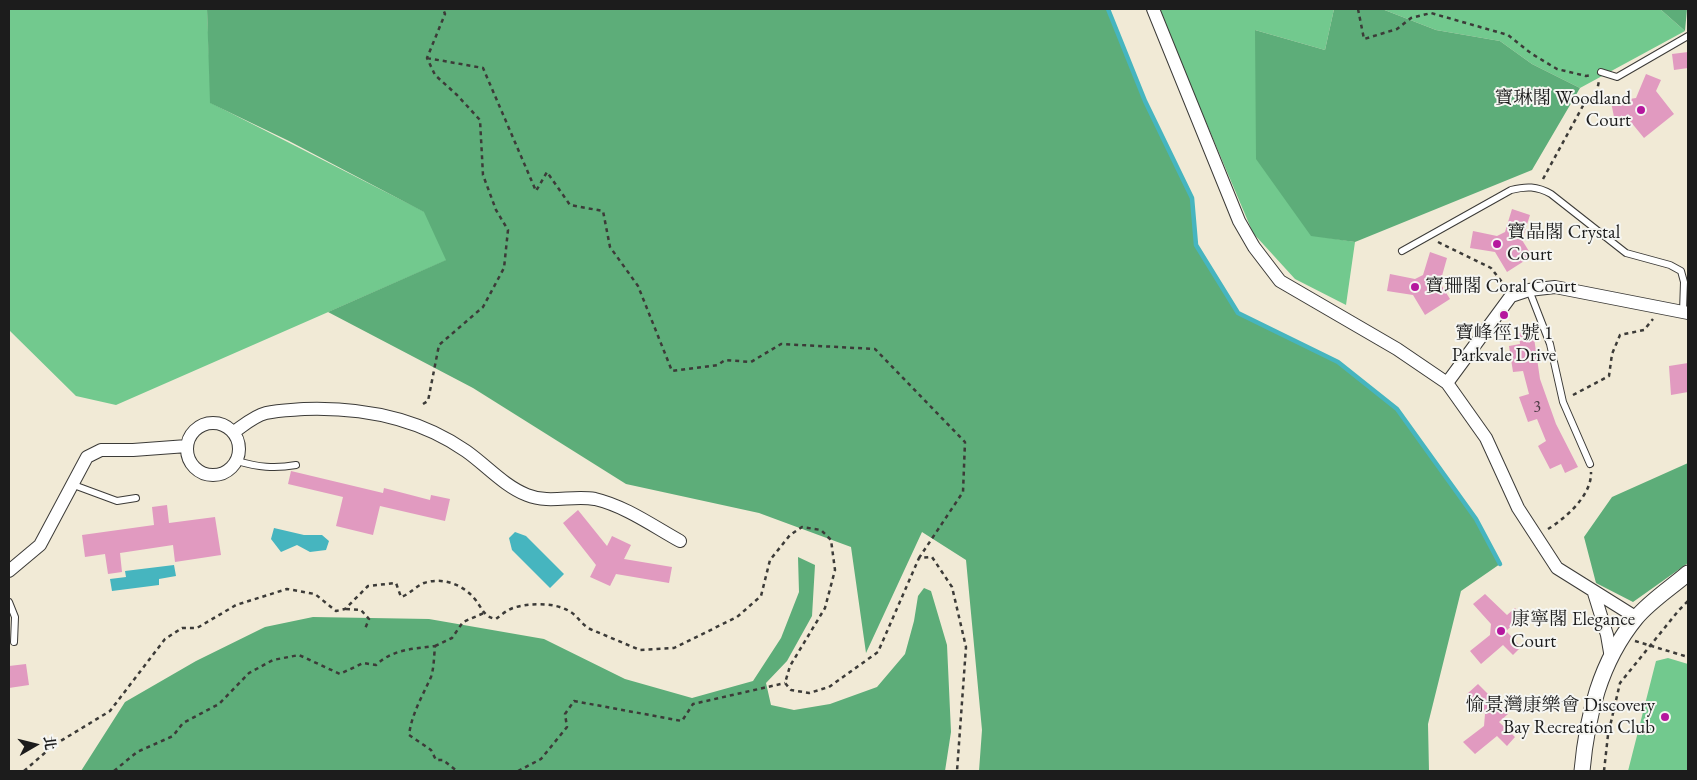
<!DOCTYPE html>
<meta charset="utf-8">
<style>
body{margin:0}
#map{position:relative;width:1697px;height:780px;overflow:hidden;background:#f1ead6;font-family:"EB Garamond","Noto Serif TC",serif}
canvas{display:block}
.frame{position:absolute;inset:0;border:10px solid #1c1c1c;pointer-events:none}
.north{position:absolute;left:10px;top:720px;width:50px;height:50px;-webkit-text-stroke:4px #f6f6f2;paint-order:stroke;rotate:82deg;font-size:14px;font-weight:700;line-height:20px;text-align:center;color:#1c1c1c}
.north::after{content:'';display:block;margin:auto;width:18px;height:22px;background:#1c1c1c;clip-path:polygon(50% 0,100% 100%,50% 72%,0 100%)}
</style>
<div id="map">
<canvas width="1697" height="780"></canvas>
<div class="frame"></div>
<div class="north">北</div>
</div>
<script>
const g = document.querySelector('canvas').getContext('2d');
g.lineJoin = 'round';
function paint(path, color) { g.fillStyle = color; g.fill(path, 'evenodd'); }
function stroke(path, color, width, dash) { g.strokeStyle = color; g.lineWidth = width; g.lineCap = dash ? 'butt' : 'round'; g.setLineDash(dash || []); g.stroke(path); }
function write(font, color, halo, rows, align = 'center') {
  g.font = font + ' "EB Garamond","Noto Serif TC",serif'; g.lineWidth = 4; g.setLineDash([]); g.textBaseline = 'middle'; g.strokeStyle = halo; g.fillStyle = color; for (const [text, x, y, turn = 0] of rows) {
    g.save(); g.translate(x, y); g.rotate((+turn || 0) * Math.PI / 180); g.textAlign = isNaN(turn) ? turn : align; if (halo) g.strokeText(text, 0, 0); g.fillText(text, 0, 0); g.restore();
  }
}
paint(new Path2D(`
 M 9,9 L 207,9 L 211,103 L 425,212 L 447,260 L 116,405 L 76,396 L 9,330 Z
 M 1158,9 L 1334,9 L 1325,50 L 1255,30 L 1311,235 L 1355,242 L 1346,305 L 1295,279 L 1253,233 Z
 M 1382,9 L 1660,9 L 1685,31 L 1580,88 L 1532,64 L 1500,41 L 1436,30 Z
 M 1668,658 L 1688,664 L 1688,771 L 1628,771 L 1656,661 Z`), '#72c98e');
paint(new Path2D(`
 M 207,9 L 1108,9 L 1145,101 L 1192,198 L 1196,245 L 1238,313 L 1338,362 L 1397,409 L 1476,519 L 1500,564 L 1461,591 L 1428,724 L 1429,771 L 979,771 L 982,730 L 966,560 L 922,532 L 866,653 L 851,547 L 759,513 L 626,484 L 473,388 L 328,312 L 446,260 L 424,212 L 289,141 L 210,103 Z
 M 1334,9 L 1382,9 L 1436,30 L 1500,41 L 1532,64 L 1580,88 L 1532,170 L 1355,242 L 1311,236 L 1256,159 L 1255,30 L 1325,50 Z
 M 1660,9 L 1687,9 L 1685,31 Z
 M 1688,463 L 1688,563 L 1633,602 L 1596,583 L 1584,537 L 1612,497 Z
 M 798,557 L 815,565 L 812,616 L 787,661 L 766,683 L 771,705 L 794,710 L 830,704 L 877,687 L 905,654 L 914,621 L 918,596 L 924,588 L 931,591 L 947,645 L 951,732 L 945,771 L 81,771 L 125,702 L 196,661 L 265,627 L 313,617 L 429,619 L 544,639 L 625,679 L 692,698 L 753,681 L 781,638 L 799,592 Z`), '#5dad79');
paint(new Path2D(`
 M 274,528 L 304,535 L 322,535 L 329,541 L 326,550 L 310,552 L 297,545 L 281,552 L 271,539 Z
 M 515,532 L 526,536 L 564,574 L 550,588 L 512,550 L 509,538 Z
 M 174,565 L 176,576 L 159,579 L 159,585 L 112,591 L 110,579 L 126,577 L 125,571 Z`), '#46b5bf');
stroke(new Path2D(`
 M 1108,9 L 1145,101 L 1192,198 L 1196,245 L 1238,313 L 1338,362 L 1397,409 L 1476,519 L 1500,564`), '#46b5bf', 4.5);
paint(new Path2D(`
 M 1688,52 L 1688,68 L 1674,70 L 1672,54 Z
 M 1646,74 L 1661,80 L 1656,91 L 1674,114 L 1644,138 L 1626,116 L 1614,117 L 1611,102 L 1636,98 Z
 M 1512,209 L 1530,215 L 1522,240 L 1532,256 L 1507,272 L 1495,252 L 1470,248 L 1473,231 L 1497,236 L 1505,232 Z
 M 1430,252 L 1447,258 L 1440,283 L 1450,299 L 1425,315 L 1413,295 L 1387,291 L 1390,274 L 1415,279 L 1423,275 Z
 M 1533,331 L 1540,379 L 1556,424 L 1578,467 L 1565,473 L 1561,464 L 1550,469 L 1538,446 L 1546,441 L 1537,419 L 1528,422 L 1519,397 L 1529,394 L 1523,371 L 1513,372 L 1509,346 L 1520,344 L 1519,333 Z
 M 1688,363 L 1688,392 L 1671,395 L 1669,366 Z
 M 291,471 L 383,493 L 384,488 L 430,500 L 431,495 L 450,499 L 445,521 L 380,506 L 373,535 L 336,526 L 343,497 L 288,484 Z
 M 167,505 L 169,523 L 215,517 L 221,555 L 175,562 L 173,545 L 120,553 L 122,572 L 108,574 L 105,554 L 85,557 L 82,535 L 154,525 L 152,507 Z
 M 578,510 L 607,546 L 612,536 L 631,545 L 624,559 L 672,567 L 669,583 L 616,574 L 610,586 L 590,577 L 596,565 L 563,523 Z
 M 1485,594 L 1507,615 L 1515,608 L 1522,616 L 1506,631 L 1521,647 L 1513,655 L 1503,645 L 1481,664 L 1470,651 L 1490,635 L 1491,624 L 1473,604 Z
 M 26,664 L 29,685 L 9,688 L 9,666 Z
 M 1478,684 L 1508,714 L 1499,722 L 1515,737 L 1507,746 L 1497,736 L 1475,754 L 1463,742 L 1484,726 L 1485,714 L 1467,694 Z`), '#e19ac0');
const service = new Path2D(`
 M 1601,72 L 1617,77 L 1688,36
 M 1402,251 L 1511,190 C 1526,186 1537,186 1551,194 L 1626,253 L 1670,265 L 1681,271 L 1684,282 L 1683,312
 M 1529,290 L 1550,344 L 1563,402 L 1590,464
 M 237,461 C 258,467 274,469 296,465
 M 71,484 L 117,501 L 136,498
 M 9,602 L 15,617 L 14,642`);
const minor = new Path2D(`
 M 1153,9 L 1239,221 L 1254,247 L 1280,281 L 1397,349 L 1447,383 L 1486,438 L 1518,508 L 1557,568 L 1637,618
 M 1447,383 L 1511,296 L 1529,290 L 1555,287 L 1688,313
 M187 449a26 26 0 1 1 52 0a26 26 0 1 1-52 0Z
 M 234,432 C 244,425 254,416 266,413 C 278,410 292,410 304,409 C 362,407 417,417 466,451 C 486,465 504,486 527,495 C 549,504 572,495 595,499 C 625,506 653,526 680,541
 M 9,571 L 40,545 L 87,457 L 101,450 L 133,450 L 187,446
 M 1594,593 L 1607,635 L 1611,658`);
const tertiary = new Path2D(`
 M 1582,771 C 1587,716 1600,662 1636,618 C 1650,601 1672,587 1688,573`);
stroke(service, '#3c3b38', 8);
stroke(minor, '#3c3b38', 14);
stroke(tertiary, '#3c3b38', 17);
stroke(new Path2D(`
 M 1358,9 L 1364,39 L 1397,29 L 1411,18 L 1431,13 L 1508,35 L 1532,54 L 1557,69 L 1586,76 L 1592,75
 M 427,58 L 483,68 L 536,191 L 547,172 L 570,205 L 603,211 L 610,247 L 638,286 L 672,371 L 718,365 L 725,360 L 751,362 L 781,344 L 875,349 L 965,442 L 963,492 L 919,558
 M 1543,179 L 1585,102 L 1595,100 L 1599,81
 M 1438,242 L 1491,268 L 1505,286
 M 1573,395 L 1609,376 L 1612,354 L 1620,335 L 1644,330 L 1653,319
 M 423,404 L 428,401 L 439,345 L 483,307 L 504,268 L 508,230 L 496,210 L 483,175 L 480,120 L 457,95 L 435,75 L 427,58 L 445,14 L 443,9
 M 1548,529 C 1566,518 1592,495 1591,472
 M 346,609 L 361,610 L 369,619 L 365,629
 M 1635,641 L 1688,657
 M 435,646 L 452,638 L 463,622 L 484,613
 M 24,771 L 54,745 L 110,711 L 165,639 L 182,628 L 197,628 L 236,605 L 287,589 L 315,594 L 336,611 L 345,609 L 368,586 L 396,583 L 401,597 C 410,594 416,586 424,583 C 442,577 462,584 474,598 C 482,607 483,617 496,619 C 501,615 507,610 513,608 C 528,603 554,602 569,611 C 577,615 581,624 590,629 L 640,650 L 674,648 L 737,617 L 761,596 L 770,560 L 790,535 L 802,527 L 821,530 L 831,540 L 835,570 L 825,608 L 790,666 L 785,683 L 791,690 L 809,693 L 829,687 L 878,652 L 919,558 L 932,557 L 952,587 L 966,647 L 957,771
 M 114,771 L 137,752 L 173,736 L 183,723 L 219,704 L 249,673 L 273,660 L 299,655 L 340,674 L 363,663 L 376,665 C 393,649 413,649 435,646 C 434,656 434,668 431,677 C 422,697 412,713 409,735 L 431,750 L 436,760 L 443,760 L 457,771
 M 518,771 L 541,759 L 567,727 L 565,714 L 574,701 L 682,721 L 693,704 L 785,683
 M 1604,771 L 1608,735 L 1620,683 L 1679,610 L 1688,601`), '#3c3b38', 2.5, [4, 4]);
stroke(service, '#fff', 6);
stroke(minor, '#fff', 12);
stroke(tertiary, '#fff', 15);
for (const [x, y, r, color] of [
 [1641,110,5,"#b5179e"],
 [1497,244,5,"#b5179e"],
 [1415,287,5,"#b5179e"],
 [1504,315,5,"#b5179e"],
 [1501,631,5,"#b5179e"],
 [1665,717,5,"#b5179e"]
]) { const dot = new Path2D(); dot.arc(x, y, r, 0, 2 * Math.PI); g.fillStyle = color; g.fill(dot); stroke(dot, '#f6f6f2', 2); }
write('16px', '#4d3c45', null, [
 ["3",1537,408]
]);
write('19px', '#1c1c1c', '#f6f6f2', [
 ["寶琳閣 Woodland",1631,99,"right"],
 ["Court",1631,121,"right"],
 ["寶晶閣 Crystal",1507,233],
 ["Court",1507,255],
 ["寶珊閣 Coral Court",1425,287],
 ["寶峰徑1號 1",1504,334,"center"],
 ["Parkvale Drive",1504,356,"center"],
 ["康寧閣 Elegance",1511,620],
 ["Court",1511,642],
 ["愉景灣康樂會 Discovery",1655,706,"right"],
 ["Bay Recreation Club",1655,728,"right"]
], 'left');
</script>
